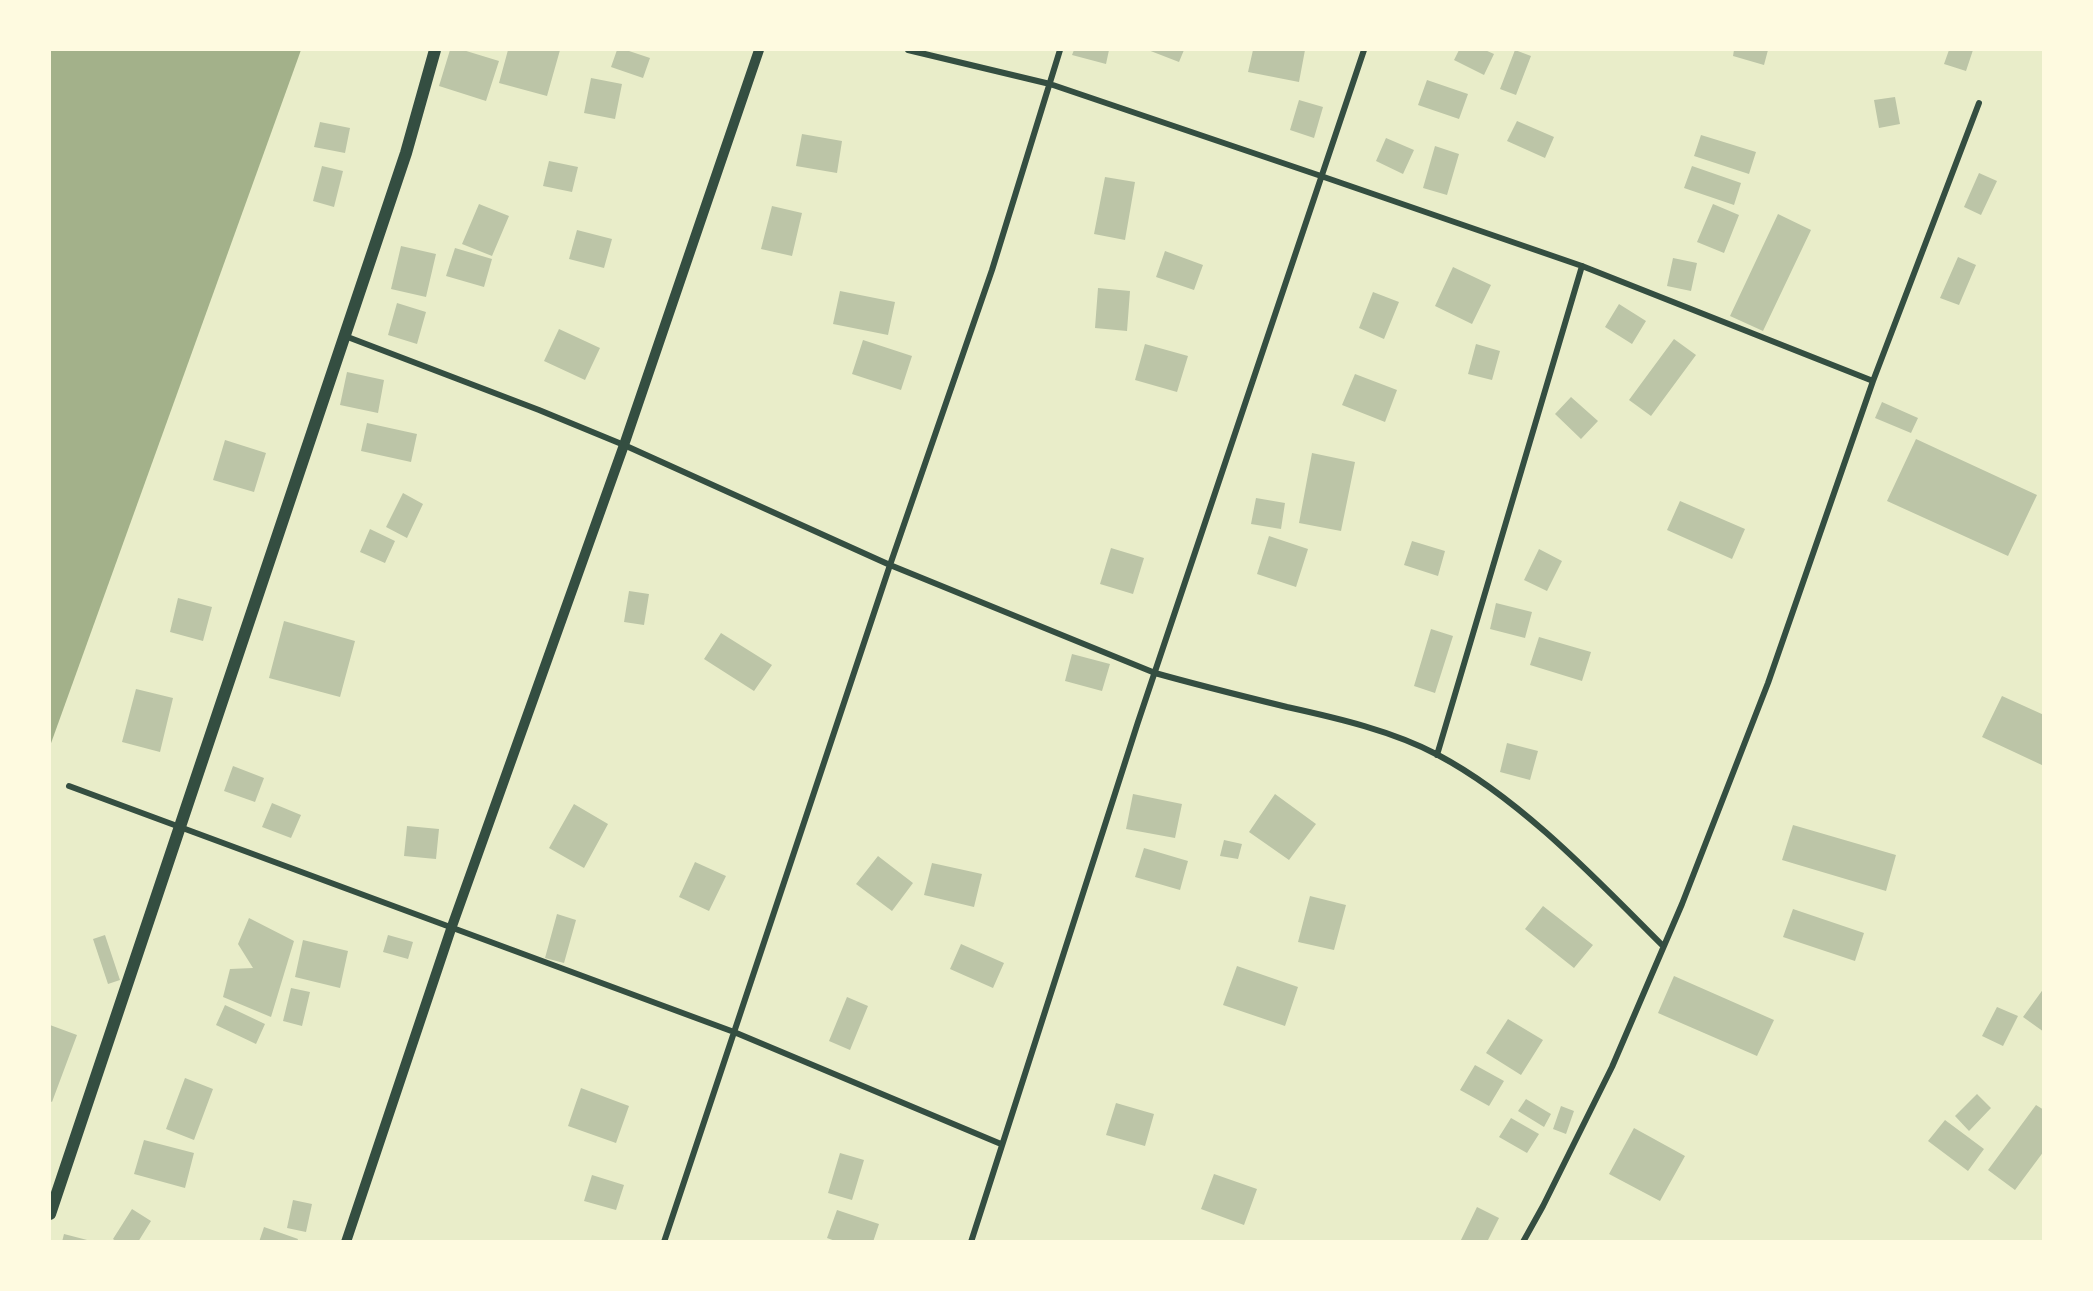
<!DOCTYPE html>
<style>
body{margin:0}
#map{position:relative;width:2093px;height:1291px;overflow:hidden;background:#e9edc9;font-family:"Roboto Serif",serif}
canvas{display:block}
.frame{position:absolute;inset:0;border:51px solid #fefae0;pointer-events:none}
</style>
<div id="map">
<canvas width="2093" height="1291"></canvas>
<div class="frame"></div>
</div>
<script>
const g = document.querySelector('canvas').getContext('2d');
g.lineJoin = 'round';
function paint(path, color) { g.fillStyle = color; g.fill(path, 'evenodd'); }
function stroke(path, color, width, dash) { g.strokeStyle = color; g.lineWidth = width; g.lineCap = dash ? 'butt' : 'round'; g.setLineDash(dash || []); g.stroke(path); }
paint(new Path2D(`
 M 50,50 L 301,50 L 50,746 Z`), '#a3b18a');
paint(new Path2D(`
 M 450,50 L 463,50 L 499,61 L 486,101 L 439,86 Z
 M 508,50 L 560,50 L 547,96 L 499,83 Z
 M 617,50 L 626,50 L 650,58 L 643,78 L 611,67 Z
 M 1074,50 L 1109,50 L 1106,64 L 1072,55 Z
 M 1148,50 L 1184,50 L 1179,62 Z
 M 1253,50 L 1305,50 L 1299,82 L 1248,72 Z
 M 1459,50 L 1485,50 L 1494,54 L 1484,75 L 1454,60 Z
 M 1515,50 L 1531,56 L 1516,95 L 1500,89 Z
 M 1734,50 L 1768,50 L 1764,65 L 1733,56 Z
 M 1949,50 L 1973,50 L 1966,71 L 1944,64 Z
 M 591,78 L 622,84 L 615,119 L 584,113 Z
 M 1427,80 L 1468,94 L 1459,119 L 1418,105 Z
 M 1895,97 L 1900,124 L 1879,128 L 1874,100 Z
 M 1299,100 L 1323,107 L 1314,138 L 1290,130 Z
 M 1517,121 L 1554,137 L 1545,158 L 1507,141 Z
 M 320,122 L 350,128 L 345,153 L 314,147 Z
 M 802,134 L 842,141 L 837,173 L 796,166 Z
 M 1701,135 L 1756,152 L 1749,174 L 1694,156 Z
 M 1386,138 L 1414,150 L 1403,174 L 1376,161 Z
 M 1435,146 L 1459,154 L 1447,195 L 1423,188 Z
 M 549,161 L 578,167 L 572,192 L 543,186 Z
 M 322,166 L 343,171 L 334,207 L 313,201 Z
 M 1692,166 L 1741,183 L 1734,205 L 1684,188 Z
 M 1979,173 L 1997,181 L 1981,215 L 1964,207 Z
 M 1105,177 L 1135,182 L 1125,240 L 1094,234 Z
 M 479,204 L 509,216 L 492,256 L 462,244 Z
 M 1713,204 L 1739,215 L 1724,253 L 1697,242 Z
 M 772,206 L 802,213 L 792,256 L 761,249 Z
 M 1778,214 L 1811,230 L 1763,331 L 1730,316 Z
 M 577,230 L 612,239 L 604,268 L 569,259 Z
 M 401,246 L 436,254 L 426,297 L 391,289 Z
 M 455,248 L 492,259 L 484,287 L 446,276 Z
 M 1165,251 L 1203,265 L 1194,290 L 1156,277 Z
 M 1958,257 L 1976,265 L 1959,305 L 1940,298 Z
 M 1673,258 L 1697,263 L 1691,291 L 1667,286 Z
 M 1453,267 L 1491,285 L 1472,324 L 1435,306 Z
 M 1098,288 L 1130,291 L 1127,331 L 1095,328 Z
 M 840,291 L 895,302 L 888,335 L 833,324 Z
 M 1373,292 L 1399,302 L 1384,339 L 1359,328 Z
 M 397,303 L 426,312 L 417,344 L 388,335 Z
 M 1619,304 L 1646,321 L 1632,344 L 1605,327 Z
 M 559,329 L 600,348 L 585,380 L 544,361 Z
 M 1674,339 L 1696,355 L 1651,416 L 1629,400 Z
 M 863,340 L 912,356 L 901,390 L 852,374 Z
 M 1145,344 L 1188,356 L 1177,392 L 1135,380 Z
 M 1476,344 L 1500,351 L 1492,380 L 1468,374 Z
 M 347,372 L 384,380 L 378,413 L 340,405 Z
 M 1355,374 L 1397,390 L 1385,422 L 1342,405 Z
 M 1571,397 L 1598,421 L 1581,439 L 1555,414 Z
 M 1882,402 L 1918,418 L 1911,433 L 1875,418 Z
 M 367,423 L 417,434 L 411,462 L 361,451 Z
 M 1916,439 L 2037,495 L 2008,556 L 1887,501 Z
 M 225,440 L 266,453 L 254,492 L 213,480 Z
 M 1312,453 L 1355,462 L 1341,531 L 1299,523 Z
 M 403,493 L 423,504 L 407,538 L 386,527 Z
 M 1256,498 L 1285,503 L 1281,529 L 1251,524 Z
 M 1680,501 L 1745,529 L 1732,559 L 1667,530 Z
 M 370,529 L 395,541 L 385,563 L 360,552 Z
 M 1269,536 L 1308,549 L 1296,587 L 1257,574 Z
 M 1412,541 L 1445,551 L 1438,576 L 1404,565 Z
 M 1111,548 L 1144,558 L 1133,594 L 1100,584 Z
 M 1539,549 L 1562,561 L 1547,591 L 1524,580 Z
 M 629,591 L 649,594 L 644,625 L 624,622 Z
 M 178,598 L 212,607 L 203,641 L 170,632 Z
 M 1496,603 L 1532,612 L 1525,638 L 1490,629 Z
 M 284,621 L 355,641 L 340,697 L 269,678 Z
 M 1431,629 L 1453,636 L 1435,693 L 1414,686 Z
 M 721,633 L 772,665 L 754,691 L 704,659 Z
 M 1539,637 L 1591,652 L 1582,681 L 1530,665 Z
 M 1072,654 L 1110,664 L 1102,691 L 1065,681 Z
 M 136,689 L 173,698 L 160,752 L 122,742 Z
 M 2002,696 L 2044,715 L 2044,766 L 1982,737 Z
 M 1507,743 L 1538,751 L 1530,780 L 1500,772 Z
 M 233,766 L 264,778 L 255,802 L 224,791 Z
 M 1133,794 L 1182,804 L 1175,838 L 1126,829 Z
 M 1275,794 L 1316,824 L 1289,860 L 1249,832 Z
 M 272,803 L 301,815 L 291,838 L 262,827 Z
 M 574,804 L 608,824 L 584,868 L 549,848 Z
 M 1793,825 L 1896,855 L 1886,891 L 1782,860 Z
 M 407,826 L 439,829 L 436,859 L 404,856 Z
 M 1224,840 L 1242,844 L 1238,859 L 1220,856 Z
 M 1144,848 L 1188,861 L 1180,890 L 1135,877 Z
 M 878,856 L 913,883 L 892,911 L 856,884 Z
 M 695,862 L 726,876 L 709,911 L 679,897 Z
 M 932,863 L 982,874 L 974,907 L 924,895 Z
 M 1310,896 L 1346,905 L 1334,950 L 1298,942 Z
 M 1543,906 L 1593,945 L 1574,968 L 1525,929 Z
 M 1793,909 L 1864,933 L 1855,961 L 1783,937 Z
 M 557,914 L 576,920 L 564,963 L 545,958 Z
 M 249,918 L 294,941 L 271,1017 L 223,997 L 230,969 L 253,968 L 238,944 Z
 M 105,935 L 120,980 L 108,984 L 93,939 Z
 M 388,935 L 413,942 L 408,959 L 383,952 Z
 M 303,940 L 348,951 L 340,988 L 295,977 Z
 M 961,944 L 1004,963 L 993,988 L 950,969 Z
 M 1237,966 L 1298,987 L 1285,1026 L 1223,1005 Z
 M 1674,976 L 1774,1020 L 1757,1056 L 1658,1013 Z
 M 291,988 L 310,992 L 302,1026 L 283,1021 Z
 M 2044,988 L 2044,1032 L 2023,1017 Z
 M 847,997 L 868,1006 L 850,1050 L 829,1041 Z
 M 225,1005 L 265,1024 L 256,1044 L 216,1025 Z
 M 1997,1007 L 2018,1016 L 2003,1046 L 1982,1036 Z
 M 1508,1019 L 1543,1040 L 1521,1075 L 1486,1053 Z
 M 50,1025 L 77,1035 L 52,1102 L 50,1101 Z
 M 1475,1065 L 1504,1081 L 1489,1106 L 1460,1090 Z
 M 185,1078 L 213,1089 L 194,1140 L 166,1129 Z
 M 581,1088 L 629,1106 L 616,1143 L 568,1126 Z
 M 1977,1094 L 1991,1108 L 1969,1131 L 1955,1116 Z
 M 1526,1099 L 1551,1114 L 1544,1127 L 1518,1111 Z
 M 1116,1103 L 1154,1114 L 1145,1146 L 1106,1135 Z
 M 2036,1105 L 2044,1110 L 2044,1151 L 2015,1190 L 1988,1170 Z
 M 1561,1106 L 1574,1111 L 1566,1134 L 1553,1129 Z
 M 1511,1118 L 1539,1134 L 1527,1153 L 1499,1137 Z
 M 1945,1120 L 1984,1149 L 1968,1171 L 1928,1141 Z
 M 1634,1128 L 1685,1156 L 1660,1201 L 1609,1174 Z
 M 144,1140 L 194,1153 L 185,1188 L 134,1174 Z
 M 840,1153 L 864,1160 L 852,1200 L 828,1193 Z
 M 1214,1174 L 1257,1189 L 1244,1225 L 1201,1209 Z
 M 592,1175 L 624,1185 L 616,1210 L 584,1201 Z
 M 293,1200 L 312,1204 L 306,1232 L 287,1228 Z
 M 1477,1207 L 1499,1218 L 1487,1242 L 1460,1242 Z
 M 132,1209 L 151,1221 L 138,1242 L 117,1242 L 113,1239 Z
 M 837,1210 L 879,1224 L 873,1242 L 838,1242 L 827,1238 Z
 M 264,1227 L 298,1239 L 297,1242 L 259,1242 Z
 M 64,1234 L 91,1241 L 91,1242 L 62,1242 Z`), '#bcc5a7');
stroke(new Path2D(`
 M 908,50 L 1050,84 L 1321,176 L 1582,266 L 1873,381
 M 345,336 L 539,410 L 624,445 L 890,565 L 1155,673 C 1198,685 1242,696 1287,707 C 1337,718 1393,731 1438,755 C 1521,799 1597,880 1663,946
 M 1437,755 L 1582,266
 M 69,786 L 734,1032 L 1001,1144
 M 664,1242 L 890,565 L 992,270 L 1060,50
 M 971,1242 L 1138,722 L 1364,50
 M 1523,1242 L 1543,1206 L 1612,1067 L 1682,904 L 1768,683 L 1873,381 L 1979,103`), '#344e41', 6);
stroke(new Path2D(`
 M 346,1242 L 451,929 L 624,445 L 759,50`), '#344e41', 10);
stroke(new Path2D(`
 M 50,1214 L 406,153 L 435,50`), '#344e41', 12);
</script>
